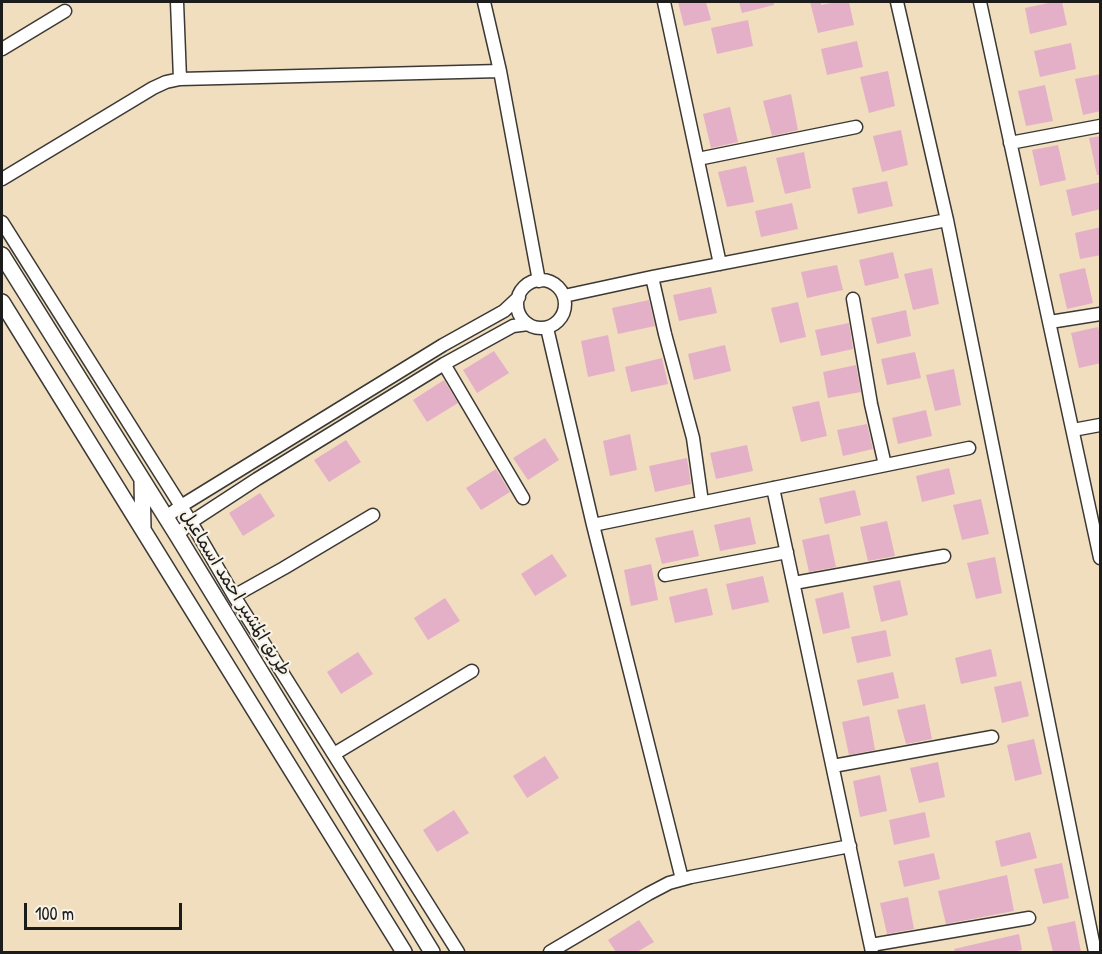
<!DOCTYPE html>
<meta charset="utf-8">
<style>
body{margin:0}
#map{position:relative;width:1102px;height:954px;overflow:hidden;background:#f0debe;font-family:"Patrick Hand",sans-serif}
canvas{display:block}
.frame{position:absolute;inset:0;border:3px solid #1c1c1c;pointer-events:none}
.scale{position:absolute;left:24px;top:903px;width:158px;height:27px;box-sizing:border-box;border:3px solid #1c1c1c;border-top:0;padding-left:8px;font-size:18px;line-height:21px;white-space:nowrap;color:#1c1c1c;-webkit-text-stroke:4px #f7f3e8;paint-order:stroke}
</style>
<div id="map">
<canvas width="1102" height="954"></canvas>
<div class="frame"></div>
<div class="scale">100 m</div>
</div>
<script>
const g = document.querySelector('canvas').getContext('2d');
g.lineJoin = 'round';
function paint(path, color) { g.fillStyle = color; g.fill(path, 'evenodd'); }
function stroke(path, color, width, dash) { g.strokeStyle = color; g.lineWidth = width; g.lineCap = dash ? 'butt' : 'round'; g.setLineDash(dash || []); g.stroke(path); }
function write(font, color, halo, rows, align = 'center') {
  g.font = font + ' "Patrick Hand","Playpen Sans Arabic",sans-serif'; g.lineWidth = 4.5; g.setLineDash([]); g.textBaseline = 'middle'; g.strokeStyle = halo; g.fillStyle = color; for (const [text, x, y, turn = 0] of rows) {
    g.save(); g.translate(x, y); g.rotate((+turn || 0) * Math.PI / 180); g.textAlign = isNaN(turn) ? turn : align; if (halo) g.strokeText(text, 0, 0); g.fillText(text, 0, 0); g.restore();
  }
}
paint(new Path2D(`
 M 678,2 L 706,2 L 711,20 L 684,26 Z
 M 739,2 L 774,2 L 774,5 L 742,13 Z
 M 810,2 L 821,2 L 821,5 L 837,2 L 849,2 L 854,25 L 818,33 Z
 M 1053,2 L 1062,2 L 1067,25 L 1030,34 L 1025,8 Z
 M 748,20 L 753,46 L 717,54 L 711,28 Z
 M 857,41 L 863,67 L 827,75 L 821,49 Z
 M 1071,43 L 1076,69 L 1040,77 L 1034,51 Z
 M 888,71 L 895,106 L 869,113 L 860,77 Z
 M 1101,74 L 1101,111 L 1083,115 L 1075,79 Z
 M 1045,85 L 1053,121 L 1026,126 L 1018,91 Z
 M 791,94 L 798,130 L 772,136 L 763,101 Z
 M 730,107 L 738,142 L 711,148 L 703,114 Z
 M 901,130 L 908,165 L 882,172 L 873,136 Z
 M 1101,136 L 1101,175 L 1097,175 L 1089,138 Z
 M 1058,145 L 1066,180 L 1040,186 L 1032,150 Z
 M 804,152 L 811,188 L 785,194 L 776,158 Z
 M 746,166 L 754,202 L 727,207 L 718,172 Z
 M 887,181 L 893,206 L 858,214 L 852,188 Z
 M 1101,182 L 1101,209 L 1072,216 L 1066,190 Z
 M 792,203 L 798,229 L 761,237 L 755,211 Z
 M 1101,227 L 1101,255 L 1080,259 L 1075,233 Z
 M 893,252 L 899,278 L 865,286 L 859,260 Z
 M 837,265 L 843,290 L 807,298 L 801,272 Z
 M 932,268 L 939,304 L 913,310 L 904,274 Z
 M 1085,268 L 1093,303 L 1067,309 L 1059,274 Z
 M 711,287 L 717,313 L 679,321 L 673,295 Z
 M 649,300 L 655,326 L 618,334 L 612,308 Z
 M 798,302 L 806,337 L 780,343 L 771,308 Z
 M 906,310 L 911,336 L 877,344 L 871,318 Z
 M 849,323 L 853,349 L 821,356 L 815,330 Z
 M 1098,327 L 1101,338 L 1101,363 L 1079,368 L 1071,333 Z
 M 608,335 L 615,371 L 588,377 L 581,341 Z
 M 725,345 L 731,371 L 694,380 L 688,354 Z
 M 494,351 L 509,373 L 477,393 L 463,370 Z
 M 915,352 L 921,378 L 887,385 L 881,359 Z
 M 662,358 L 668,384 L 631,392 L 625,367 Z
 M 856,365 L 861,392 L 828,398 L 823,372 Z
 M 954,369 L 961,405 L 935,411 L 926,375 Z
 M 444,380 L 458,403 L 427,422 L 413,400 Z
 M 819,401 L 827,436 L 801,442 L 792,407 Z
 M 926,410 L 932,436 L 898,444 L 892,418 Z
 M 867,424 L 873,449 L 843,456 L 837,430 Z
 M 630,434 L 637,470 L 610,476 L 603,441 Z
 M 545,438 L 559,460 L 528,480 L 513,458 Z
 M 346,440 L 361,462 L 329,482 L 314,460 Z
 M 747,445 L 753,471 L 716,479 L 710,453 Z
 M 687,458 L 691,484 L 655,492 L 649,466 Z
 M 949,468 L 955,494 L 922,502 L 916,476 Z
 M 496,469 L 510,492 L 481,510 L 466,488 Z
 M 855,490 L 861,515 L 825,524 L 819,498 Z
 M 260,493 L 275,516 L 243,536 L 229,513 Z
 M 981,499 L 989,534 L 962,540 L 953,505 Z
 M 750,517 L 756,544 L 720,551 L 714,525 Z
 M 887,521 L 895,556 L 868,561 L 860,527 Z
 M 693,530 L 699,556 L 662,564 L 655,538 Z
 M 829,534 L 836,567 L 809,572 L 802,540 Z
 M 552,554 L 567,576 L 535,596 L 521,574 Z
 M 995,557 L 1002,593 L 976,599 L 967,563 Z
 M 651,564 L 658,600 L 631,606 L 624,570 Z
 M 763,576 L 769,602 L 732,610 L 726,584 Z
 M 900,580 L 908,615 L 881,622 L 873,586 Z
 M 707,588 L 713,615 L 675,623 L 669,597 Z
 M 843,592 L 850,628 L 823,634 L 815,599 Z
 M 445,598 L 460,621 L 428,640 L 414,618 Z
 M 886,630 L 891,656 L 857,663 L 851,637 Z
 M 991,649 L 997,676 L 961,684 L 955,658 Z
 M 358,652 L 373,674 L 341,694 L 327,672 Z
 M 893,672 L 899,698 L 863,706 L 857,680 Z
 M 1021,681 L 1029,716 L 1002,723 L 994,687 Z
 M 925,704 L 932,739 L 906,744 L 897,710 Z
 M 869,716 L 875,750 L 849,755 L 842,722 Z
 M 1034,739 L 1042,774 L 1015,781 L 1007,745 Z
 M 545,756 L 559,778 L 527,798 L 513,776 Z
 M 938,762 L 945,797 L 919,803 L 910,768 Z
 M 880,775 L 887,811 L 860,817 L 853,781 Z
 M 454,810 L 469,833 L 437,852 L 423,830 Z
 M 925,812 L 930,837 L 894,845 L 889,820 Z
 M 1030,832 L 1037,858 L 1001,867 L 995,841 Z
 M 934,853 L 940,879 L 904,887 L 898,861 Z
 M 1062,863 L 1069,898 L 1043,904 L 1034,869 Z
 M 1007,875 L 1014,911 L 946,924 L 938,891 Z
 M 908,897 L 914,929 L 887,934 L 880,903 Z
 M 639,920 L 654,942 L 637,952 L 616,952 L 608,940 Z
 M 1075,921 L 1081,952 L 1053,952 L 1047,927 Z
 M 1019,934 L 1022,950 L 1012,952 L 955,952 L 954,949 Z`), '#e4b0c7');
const minor = new Path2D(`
 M 177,2 L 180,79
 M 484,2 L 500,71 L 539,281
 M 664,2 L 720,264
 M 897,2 L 947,220 L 1095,952
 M 980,2 L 1100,558
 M 2,49 L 65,11
 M 1010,143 L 1100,126
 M 698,159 L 856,127
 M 2,179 L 153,88 L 166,82 L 180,79 L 500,71
 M 2,222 L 191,522 L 234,596 L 458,952
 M 652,277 L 665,334 L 693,438 L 702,502
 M517 304a24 24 0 1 1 48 0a24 24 0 1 1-48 0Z
 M 564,296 L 652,277 L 947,220
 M 853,299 L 871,404 L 885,465
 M 1050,322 L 1100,314
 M 547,328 L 593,525 L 682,879
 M 444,364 L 523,498
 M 1073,430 L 1100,425
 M 773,488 L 872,952
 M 166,517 L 181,506 L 443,345 L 504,311 L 519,297
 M 593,525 L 969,448
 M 177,535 L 191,522 L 257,479 L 444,364 L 513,326 L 528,324
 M 665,575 L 787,552
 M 794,583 L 944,556
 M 234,596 L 284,568 L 373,515
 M 334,754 L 472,671
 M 833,766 L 992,737
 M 871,945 L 1029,918
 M 550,952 L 648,894 L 669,883 L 691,877 L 850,846`);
const tertiary = new Path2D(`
 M 2,255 L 177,535 L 432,952
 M 2,302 L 404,952
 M 142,481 L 143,529`);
stroke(minor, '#3c3934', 15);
stroke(tertiary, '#3c3934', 18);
stroke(minor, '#fff', 12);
stroke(tertiary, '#fff', 15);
write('18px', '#1c1c1c', '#f7f3e8', [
 ["طريق المشير احمد اسماعيل",235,593,58]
]);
</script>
